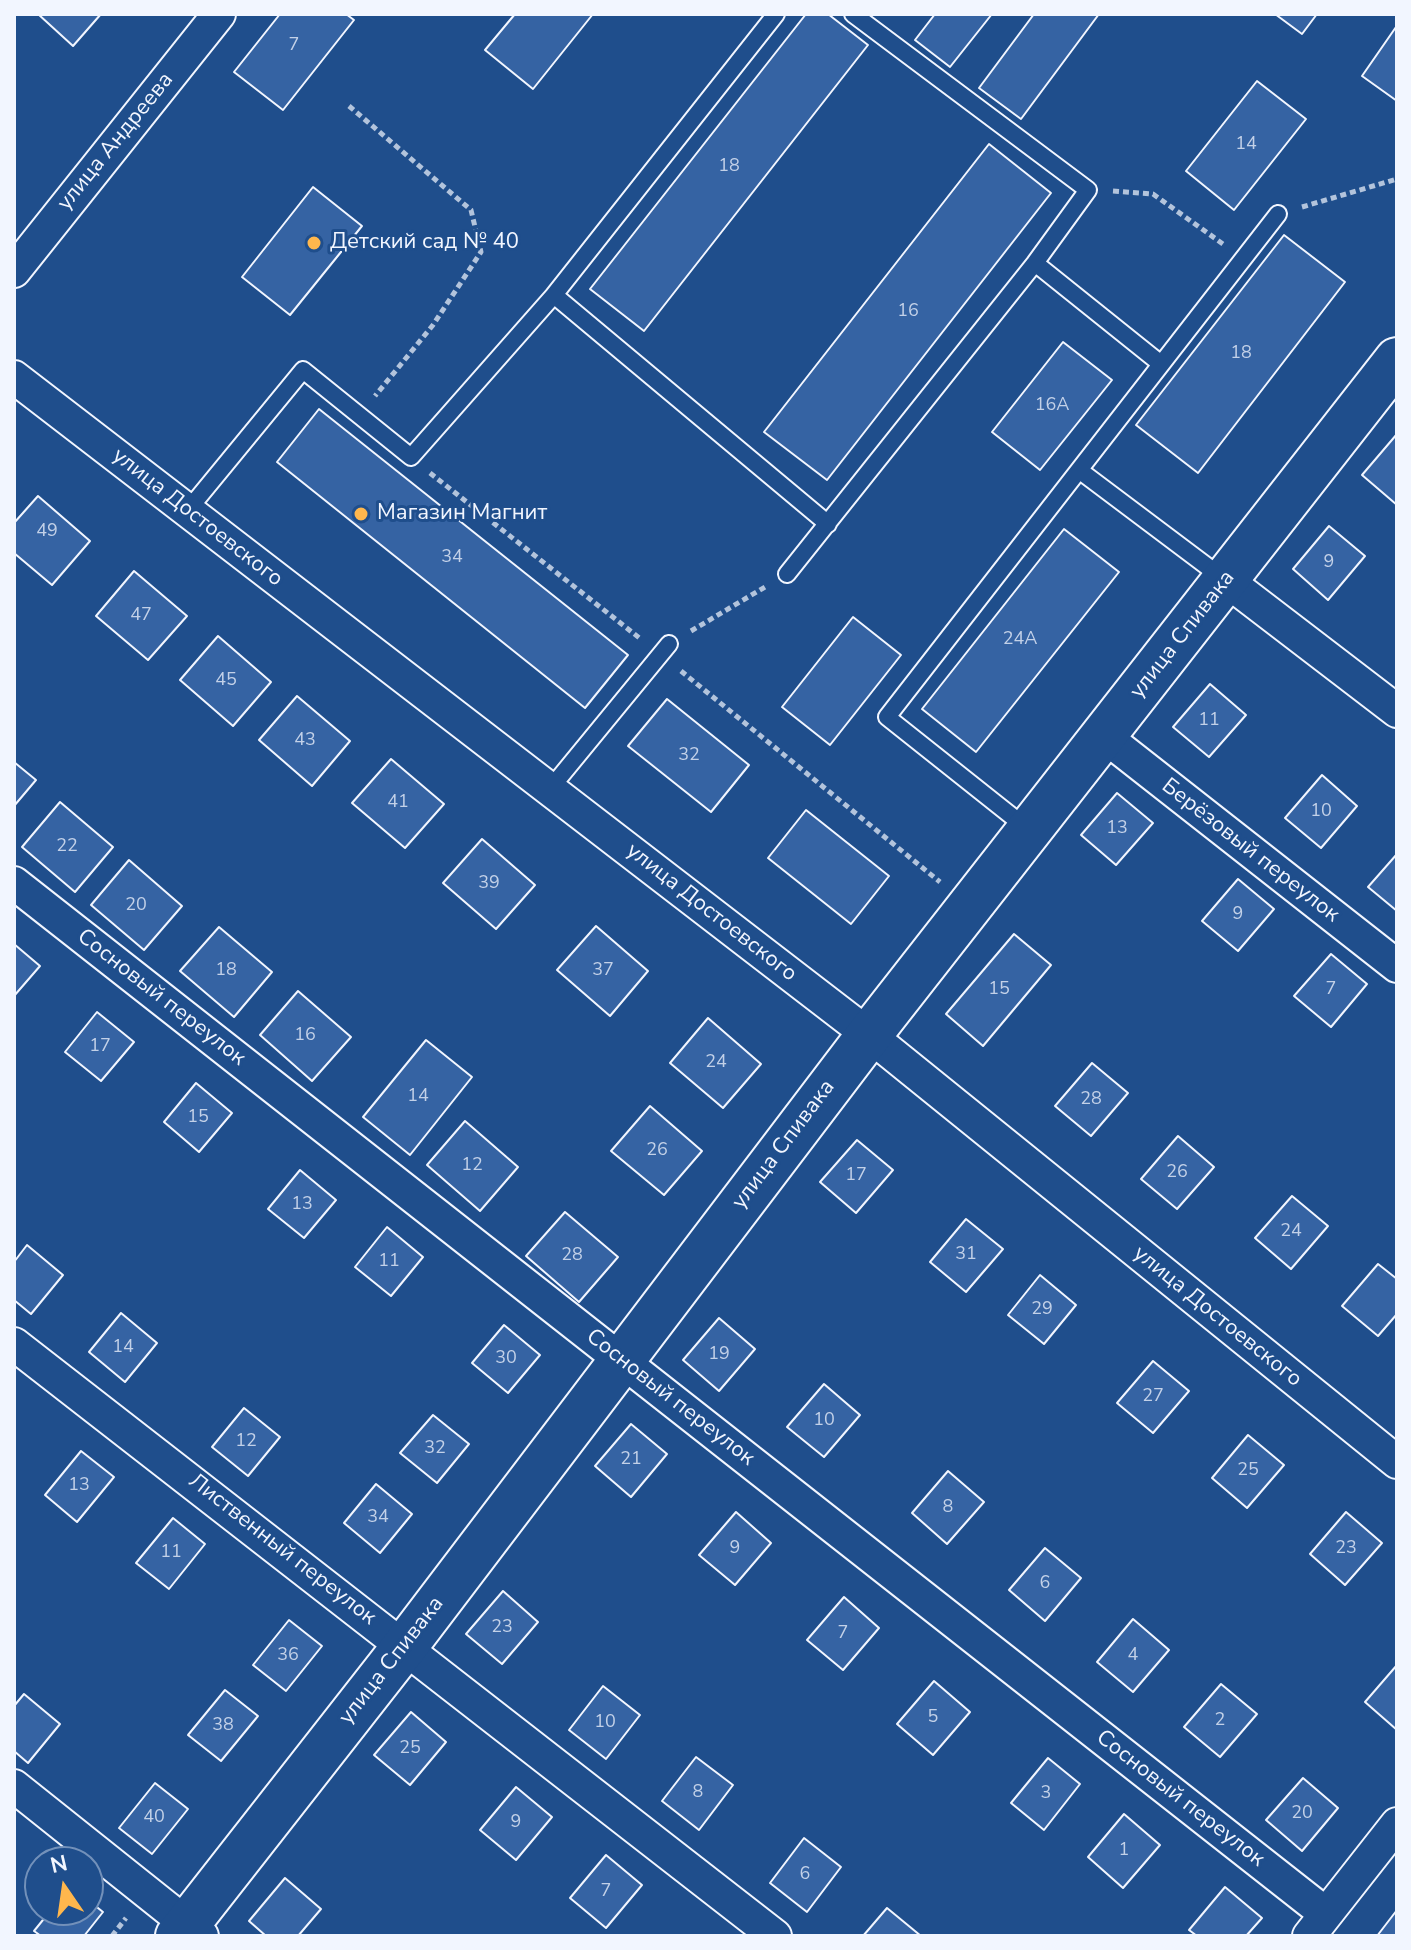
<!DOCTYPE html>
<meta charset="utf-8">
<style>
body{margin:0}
#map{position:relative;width:1411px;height:1950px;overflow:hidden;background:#1f4e8c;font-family:"Nunito Sans",sans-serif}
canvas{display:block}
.frame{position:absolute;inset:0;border:16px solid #f2f6ff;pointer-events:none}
.north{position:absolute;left:24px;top:1846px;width:80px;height:80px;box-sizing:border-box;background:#1f4e8c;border:2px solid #7391ba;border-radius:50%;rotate:347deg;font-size:22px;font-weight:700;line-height:32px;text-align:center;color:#f2f6ff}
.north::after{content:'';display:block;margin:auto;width:28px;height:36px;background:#ffb74d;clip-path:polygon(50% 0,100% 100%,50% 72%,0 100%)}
</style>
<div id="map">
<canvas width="1411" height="1950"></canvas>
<div class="frame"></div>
<div class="north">N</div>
</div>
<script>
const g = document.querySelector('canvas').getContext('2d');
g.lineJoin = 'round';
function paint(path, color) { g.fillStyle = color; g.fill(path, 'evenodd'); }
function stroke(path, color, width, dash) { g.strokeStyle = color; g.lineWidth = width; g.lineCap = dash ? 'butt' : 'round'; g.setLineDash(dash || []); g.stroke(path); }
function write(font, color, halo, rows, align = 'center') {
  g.font = font + ' "Nunito Sans",sans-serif'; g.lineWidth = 6; g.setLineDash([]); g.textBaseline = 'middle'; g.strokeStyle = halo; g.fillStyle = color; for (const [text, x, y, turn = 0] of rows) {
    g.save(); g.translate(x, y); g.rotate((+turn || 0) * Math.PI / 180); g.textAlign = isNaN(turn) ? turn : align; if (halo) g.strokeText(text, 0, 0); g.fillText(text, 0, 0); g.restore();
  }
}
const building = new Path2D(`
 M 38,14 L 101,14 L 73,46 Z
 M 280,14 L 346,14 L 354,20 L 283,110 L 234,72 Z
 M 515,14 L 593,14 L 533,89 L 485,50 Z
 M 806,14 L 828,14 L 868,45 L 644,331 L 590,289 Z
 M 935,14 L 992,14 L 950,67 L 915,40 Z
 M 1034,14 L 1099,14 L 1021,119 L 979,88 Z
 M 1275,14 L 1317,14 L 1302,34 Z
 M 1396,27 L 1397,27 L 1397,101 L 1362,76 Z
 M 1257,81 L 1306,119 L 1234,210 L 1186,171 Z
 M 989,144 L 1051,193 L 827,480 L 764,432 Z
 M 313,187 L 362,226 L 290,315 L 242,277 Z
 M 1284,235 L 1345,282 L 1198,473 L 1136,425 Z
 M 1063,342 L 1112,380 L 1040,470 L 992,432 Z
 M 319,409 L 628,655 L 585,708 L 277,462 Z
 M 1397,434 L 1397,505 L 1362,475 Z
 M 38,496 L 90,541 L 52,585 L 14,553 L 14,523 Z
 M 1329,526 L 1365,556 L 1328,600 L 1293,569 Z
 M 1064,529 L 1119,572 L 976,752 L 922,709 Z
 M 134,571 L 187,616 L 148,660 L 96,616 Z
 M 853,617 L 901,655 L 830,745 L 782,707 Z
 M 218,636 L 271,682 L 233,726 L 180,680 Z
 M 1210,684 L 1246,715 L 1209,757 L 1173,727 Z
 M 297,696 L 350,741 L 312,786 L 259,740 Z
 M 667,699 L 749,765 L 711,812 L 628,746 Z
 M 391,759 L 444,804 L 405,848 L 352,803 Z
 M 14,762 L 36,780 L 14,806 Z
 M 1322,775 L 1357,806 L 1321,848 L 1285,818 Z
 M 1117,793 L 1153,823 L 1116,865 L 1081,835 Z
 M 60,802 L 113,847 L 75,892 L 22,847 Z
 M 806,810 L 889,876 L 851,924 L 768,858 Z
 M 482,839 L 535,885 L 496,929 L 443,883 Z
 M 1397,854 L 1397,911 L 1368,887 Z
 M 129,860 L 182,906 L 144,950 L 91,905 Z
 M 1238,879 L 1274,909 L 1238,951 L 1202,921 Z
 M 596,926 L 648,971 L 610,1016 L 557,970 Z
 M 219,927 L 272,972 L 234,1017 L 180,971 Z
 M 1014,934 L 1051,965 L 983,1046 L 946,1014 Z
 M 14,944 L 40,966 L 14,996 Z
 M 1331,954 L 1367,984 L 1331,1027 L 1294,996 Z
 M 298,991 L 351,1037 L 312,1081 L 260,1035 Z
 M 97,1012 L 134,1042 L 101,1081 L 65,1052 Z
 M 708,1018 L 761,1064 L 723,1108 L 670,1063 Z
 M 426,1040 L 472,1077 L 410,1155 L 363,1117 Z
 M 1092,1063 L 1128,1093 L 1091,1136 L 1055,1106 Z
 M 196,1083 L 232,1113 L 199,1152 L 164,1122 Z
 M 650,1106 L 702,1151 L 664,1195 L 611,1151 Z
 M 465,1121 L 518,1167 L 480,1211 L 427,1165 Z
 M 1178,1136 L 1214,1167 L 1177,1209 L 1141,1179 Z
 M 857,1140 L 893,1170 L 856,1213 L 820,1182 Z
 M 300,1170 L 336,1200 L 304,1238 L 268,1209 Z
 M 1292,1196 L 1328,1226 L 1291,1269 L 1255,1238 Z
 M 565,1212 L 618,1257 L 579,1302 L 526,1256 Z
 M 966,1219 L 1003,1249 L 966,1292 L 930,1262 Z
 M 387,1227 L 423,1257 L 391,1296 L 355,1267 Z
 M 27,1245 L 63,1275 L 31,1314 L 14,1300 L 14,1262 Z
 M 1378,1264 L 1397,1279 L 1397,1314 L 1378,1336 L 1342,1306 Z
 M 1040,1275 L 1076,1305 L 1044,1344 L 1008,1315 Z
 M 121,1313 L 157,1343 L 125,1382 L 89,1352 Z
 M 719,1318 L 755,1349 L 719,1391 L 683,1360 Z
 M 504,1325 L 540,1355 L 508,1393 L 472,1363 Z
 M 1153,1361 L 1189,1391 L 1153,1433 L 1117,1403 Z
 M 824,1384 L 860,1415 L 824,1457 L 787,1427 Z
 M 244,1408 L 280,1437 L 248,1476 L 212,1447 Z
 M 433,1415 L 469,1444 L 437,1483 L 400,1453 Z
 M 631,1424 L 667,1454 L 631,1497 L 595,1466 Z
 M 1248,1435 L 1284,1465 L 1247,1508 L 1212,1478 Z
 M 81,1451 L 114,1477 L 77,1522 L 45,1495 Z
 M 948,1471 L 984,1502 L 947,1544 L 912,1513 Z
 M 376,1484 L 412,1514 L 380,1553 L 344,1523 Z
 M 736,1512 L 771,1543 L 735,1585 L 699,1555 Z
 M 1346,1512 L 1382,1543 L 1345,1585 L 1310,1554 Z
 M 173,1518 L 205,1544 L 169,1589 L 136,1563 Z
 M 1045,1548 L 1081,1578 L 1045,1621 L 1009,1590 Z
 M 503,1591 L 538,1622 L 502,1664 L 466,1634 Z
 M 844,1597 L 879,1628 L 843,1670 L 807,1640 Z
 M 1133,1619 L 1169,1650 L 1133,1692 L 1097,1662 Z
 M 289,1620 L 322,1646 L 286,1691 L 253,1665 Z
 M 1397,1665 L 1397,1730 L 1365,1702 Z
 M 934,1681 L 970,1712 L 933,1755 L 897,1724 Z
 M 1221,1684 L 1257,1714 L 1220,1757 L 1184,1727 Z
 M 603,1686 L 640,1715 L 606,1759 L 569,1730 Z
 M 225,1690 L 258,1716 L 221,1761 L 188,1735 Z
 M 24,1694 L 60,1724 L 28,1763 L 14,1751 L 14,1706 Z
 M 411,1712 L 446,1742 L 410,1785 L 374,1755 Z
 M 696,1757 L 733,1785 L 699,1830 L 662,1801 Z
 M 1048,1758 L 1080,1784 L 1044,1830 L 1011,1803 Z
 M 1303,1778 L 1338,1808 L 1302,1851 L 1266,1820 Z
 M 155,1783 L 188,1809 L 152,1854 L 119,1828 Z
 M 516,1787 L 552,1817 L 516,1860 L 480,1830 Z
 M 1124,1814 L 1160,1845 L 1123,1888 L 1088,1857 Z
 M 804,1838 L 841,1867 L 807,1912 L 770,1883 Z
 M 606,1855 L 642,1885 L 606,1928 L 570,1898 Z
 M 285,1878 L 321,1909 L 298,1936 L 266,1936 L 249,1921 Z
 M 1225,1887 L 1262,1918 L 1246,1936 L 1197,1936 L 1189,1930 Z
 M 88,1900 L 103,1912 L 84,1936 L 41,1936 L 34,1931 L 51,1910 L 88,1910 Z
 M 887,1908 L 921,1936 L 863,1936 Z
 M 1397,1910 L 1397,1936 L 1377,1936 Z`);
paint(building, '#3563a3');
stroke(building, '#f2f6ff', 2);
const lane = new Path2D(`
 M 1035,263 L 1161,364
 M 554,295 L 776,14
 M 1079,470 L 1224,579
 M 188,510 L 303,370 L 411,457 L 554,295 L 828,524
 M 787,574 L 1035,263 L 1088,190 L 853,14
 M 550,789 L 669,644
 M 1028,829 L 887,717 L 1278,214`);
const street = new Path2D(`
 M 14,271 L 219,14
 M 14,377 L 869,1035 L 1397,1462
 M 1226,580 L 1397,711
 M 1104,736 L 1397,966
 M 14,883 L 1326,1914
 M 14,1344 L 775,1936
 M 14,1786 L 202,1936
 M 1309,1936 L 1397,1824`);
const secondary = new Path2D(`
 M 178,1936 L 405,1646 L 869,1035 L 1397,360`);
stroke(lane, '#f2f6ff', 20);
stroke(street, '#f2f6ff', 36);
stroke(secondary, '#f2f6ff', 48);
stroke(new Path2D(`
 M 349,106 L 471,210 L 481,252 L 433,325 L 375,396
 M 1113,191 L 1153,194 L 1223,244
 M 1302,207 L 1397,179
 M 430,473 L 642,640
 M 691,631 L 765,587
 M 681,671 L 940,882
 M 112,1936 L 126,1918`), '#b3c4dc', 5, [6, 4]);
stroke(lane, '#1f4e8c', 16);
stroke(street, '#1f4e8c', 32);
stroke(secondary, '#1f4e8c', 44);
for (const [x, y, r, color] of [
 [314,243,8,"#ffb74d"],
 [361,514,8,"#ffb74d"]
]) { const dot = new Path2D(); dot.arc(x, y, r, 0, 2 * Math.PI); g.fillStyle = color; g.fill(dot); stroke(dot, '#1f4e8c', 3); }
write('18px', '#c3d1e8', null, [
 ["7",294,46],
 ["14",1246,145],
 ["18",729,167],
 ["16",908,312],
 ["18",1241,354],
 ["16А",1052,406],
 ["49",47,532],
 ["34",452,558],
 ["9",1329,563],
 ["47",141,616],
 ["24А",1020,640],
 ["45",226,681],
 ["11",1209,721],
 ["43",305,741],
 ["32",689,756],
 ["41",398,803],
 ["10",1321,812],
 ["13",1117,829],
 ["22",67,847],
 ["39",489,884],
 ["20",136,906],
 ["9",1238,915],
 ["18",226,971],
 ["37",603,971],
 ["15",999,990],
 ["7",1331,990],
 ["16",305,1036],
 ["17",100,1047],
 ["24",716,1063],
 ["14",418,1097],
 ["28",1091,1100],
 ["15",198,1118],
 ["26",657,1151],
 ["12",472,1166],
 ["26",1177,1173],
 ["17",856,1176],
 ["13",302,1205],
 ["24",1291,1232],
 ["31",966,1255],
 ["28",572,1256],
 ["11",389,1262],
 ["29",1042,1310],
 ["14",123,1348],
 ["19",719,1355],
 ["30",506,1359],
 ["27",1153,1397],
 ["10",824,1421],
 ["12",246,1442],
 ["32",435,1449],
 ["21",631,1460],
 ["25",1248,1471],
 ["13",79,1486],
 ["8",948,1508],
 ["34",378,1518],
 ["9",735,1549],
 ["23",1346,1549],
 ["11",171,1553],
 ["6",1045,1584],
 ["23",502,1628],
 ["7",843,1634],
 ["36",288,1656],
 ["4",1133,1656],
 ["5",933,1718],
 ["2",1220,1721],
 ["10",605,1723],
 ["38",223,1726],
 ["25",410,1749],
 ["8",698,1793],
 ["3",1046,1794],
 ["20",1302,1814],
 ["40",154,1818],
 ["9",516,1823],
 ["1",1124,1851],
 ["6",805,1875],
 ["7",606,1892]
]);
write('22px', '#f2f6ff', '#1f4e8c', [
 ["улица Андреева",116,142,-51],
 ["улица Достоевского",197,518,38],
 ["улица Спивака",1183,635,-52],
 ["Берёзовый переулок",1250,851,38],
 ["улица Достоевского",711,913,38],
 ["Сосновый переулок",161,998,38],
 ["улица Спивака",784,1145,-53],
 ["улица Достоевского",1217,1317,39],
 ["Сосновый переулок",670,1398,38],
 ["Лиственный переулок",282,1550,38],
 ["улица Спивака",392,1661,-52],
 ["Сосновый переулок",1180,1799,38]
]);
write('22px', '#f2f6ff', '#1f4e8c', [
 ["Детский сад № 40",330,243],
 ["Магазин Магнит",377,514]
], 'left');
</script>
